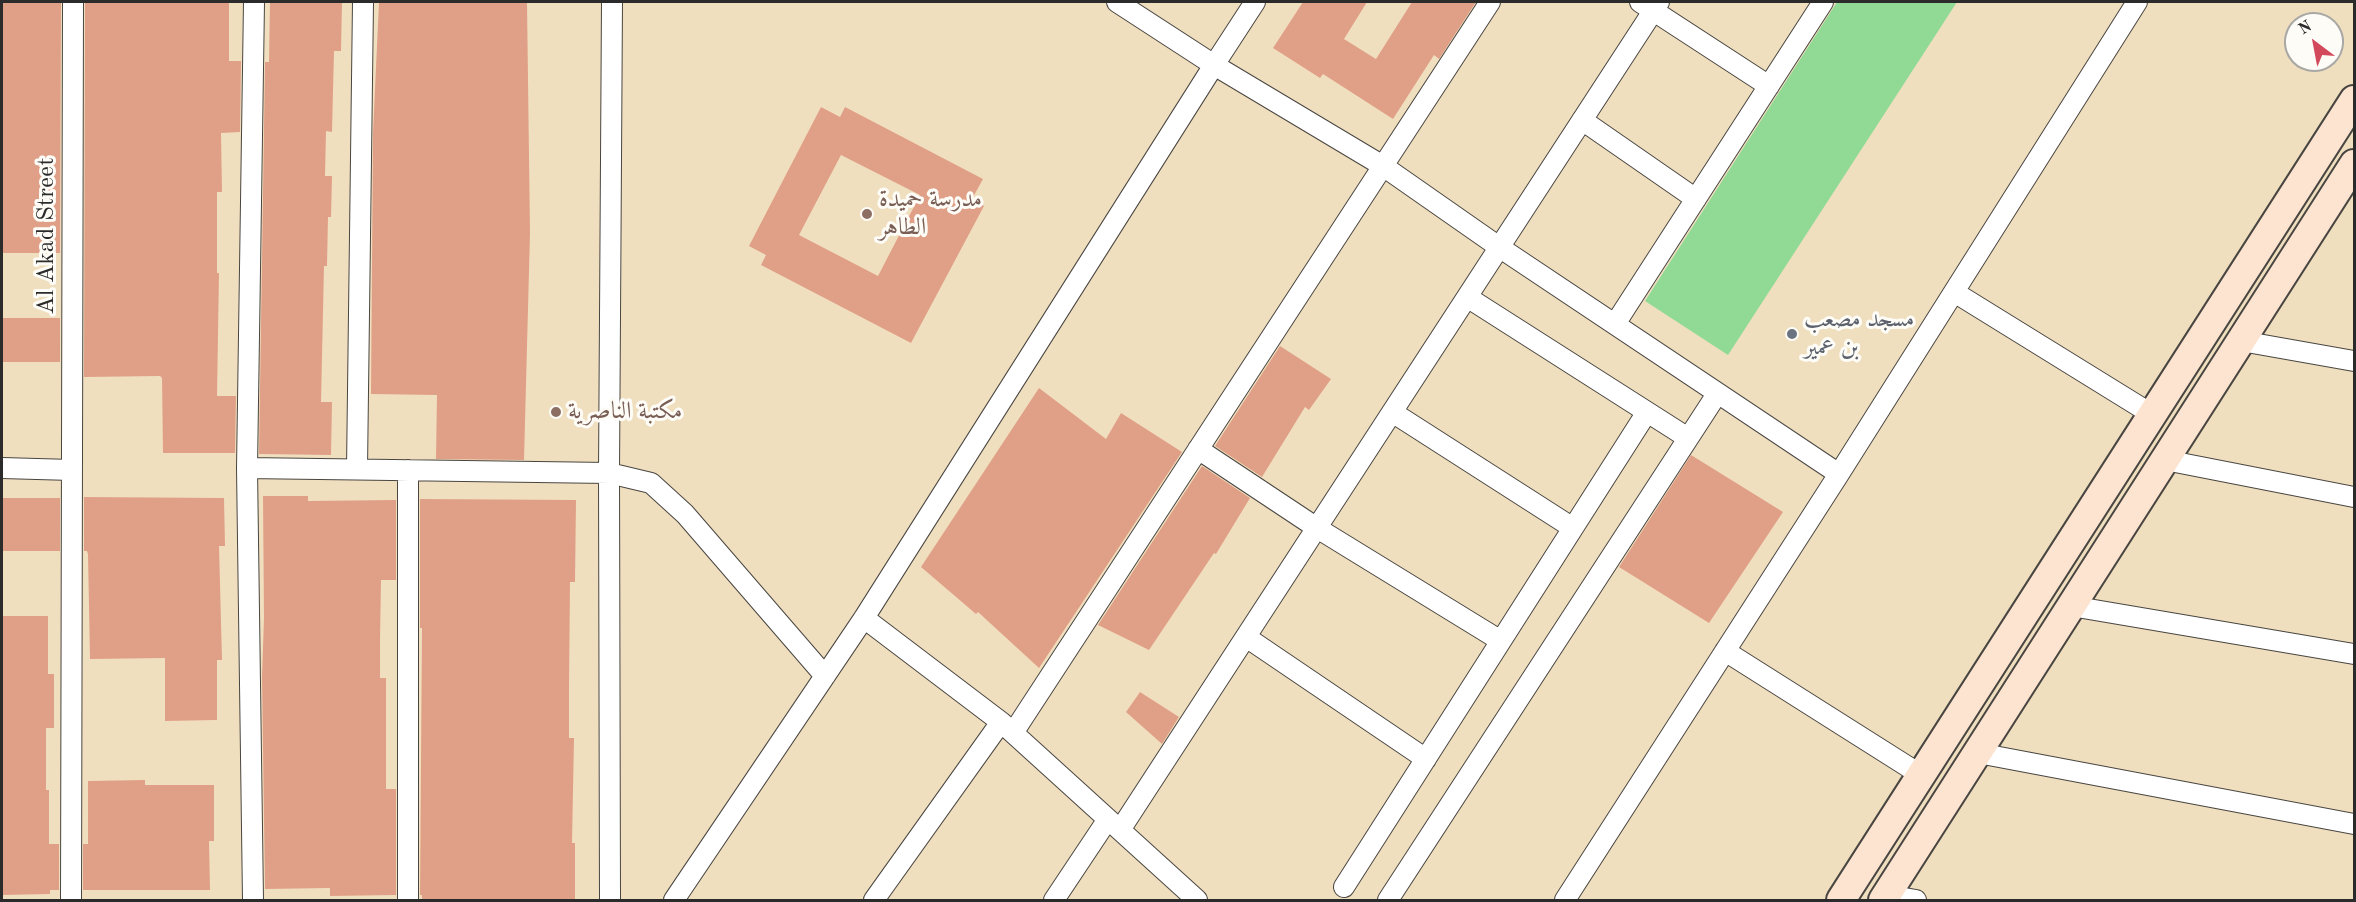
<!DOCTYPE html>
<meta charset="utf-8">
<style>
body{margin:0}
#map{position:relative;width:2356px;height:902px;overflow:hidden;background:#f0dfbf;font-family:"Old Standard TT",serif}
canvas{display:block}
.frame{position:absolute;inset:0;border:3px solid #2b2b2b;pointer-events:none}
.north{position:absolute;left:2284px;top:12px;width:60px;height:60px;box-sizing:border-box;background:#fdfcf7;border:2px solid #a9a8a5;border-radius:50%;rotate:328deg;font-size:16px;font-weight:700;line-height:24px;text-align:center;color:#2b2b2b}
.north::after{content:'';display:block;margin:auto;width:21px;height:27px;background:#d1495b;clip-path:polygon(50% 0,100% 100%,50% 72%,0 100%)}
</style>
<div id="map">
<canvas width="2356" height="902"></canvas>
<div class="frame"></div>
<div class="north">N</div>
</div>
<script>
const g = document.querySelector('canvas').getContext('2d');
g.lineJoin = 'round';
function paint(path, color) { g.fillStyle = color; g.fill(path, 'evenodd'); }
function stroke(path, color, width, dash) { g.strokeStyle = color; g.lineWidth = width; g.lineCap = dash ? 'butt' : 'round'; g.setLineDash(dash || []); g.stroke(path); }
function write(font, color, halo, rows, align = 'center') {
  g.font = font + ' "Old Standard TT",Amiri,serif'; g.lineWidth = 6; g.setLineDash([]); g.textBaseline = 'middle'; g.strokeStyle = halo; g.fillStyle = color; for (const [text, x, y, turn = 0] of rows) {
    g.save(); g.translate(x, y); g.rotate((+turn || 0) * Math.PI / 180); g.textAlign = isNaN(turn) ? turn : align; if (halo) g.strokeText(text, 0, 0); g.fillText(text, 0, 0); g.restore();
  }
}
paint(new Path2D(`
 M 1837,2 L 1957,2 L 1728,355 L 1645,301 Z`), '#91da95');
paint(new Path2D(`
 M 2,2 L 61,2 L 60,253 L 2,253 Z
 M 85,2 L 229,2 L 229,61 L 241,61 L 240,132 L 221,133 L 222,192 L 217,192 L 217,273 L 219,273 L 217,396 L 236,396 L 235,453 L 163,453 L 162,378 L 160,376 L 84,377 Z
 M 270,2 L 342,2 L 341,51 L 334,51 L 332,132 L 326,131 L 325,176 L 332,176 L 331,217 L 328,217 L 327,266 L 324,266 L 321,402 L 332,402 L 331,455 L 259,454 L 265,62 L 269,62 Z
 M 379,2 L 527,2 L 530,233 L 524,460 L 436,459 L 437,395 L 371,394 L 373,133 Z
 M 1303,2 L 1367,2 L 1344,39 L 1376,59 L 1412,2 L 1476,2 L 1439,59 L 1434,55 L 1393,119 L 1323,74 L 1320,78 L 1273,48 Z
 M 821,107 L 840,117 L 845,107 L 983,179 L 972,199 L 984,206 L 911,343 L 761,265 L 766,255 L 749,246 ZM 841,155 L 920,195 L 878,276 L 799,235 Z
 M 2,318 L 60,318 L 60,362 L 2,362 Z
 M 1280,346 L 1331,379 L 1309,410 L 1305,407 L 1262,477 L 1215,446 Z
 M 1039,388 L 1106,439 L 1121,413 L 1182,452 L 1039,668 L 978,612 L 976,614 L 921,567 Z
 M 1691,455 L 1783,512 L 1709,623 L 1619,567 Z
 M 1202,466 L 1250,498 L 1216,554 L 1214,553 L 1149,650 L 1098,625 Z
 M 263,496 L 308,496 L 308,501 L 396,500 L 396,580 L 381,580 L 380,641 L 380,678 L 386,678 L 386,789 L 396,789 L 396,895 L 330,896 L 330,888 L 265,889 L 262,677 L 264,618 Z
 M 84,497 L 224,498 L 225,546 L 219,546 L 222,660 L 217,660 L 217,720 L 165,721 L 165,658 L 90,659 L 88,554 L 87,551 L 84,551 Z
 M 2,498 L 60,498 L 60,551 L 2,551 Z
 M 420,499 L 576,500 L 575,582 L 570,582 L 569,687 L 569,738 L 574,738 L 572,843 L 575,843 L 575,900 L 422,900 L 422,895 L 420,895 L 422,628 L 420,628 Z
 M 2,616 L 48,616 L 48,674 L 54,674 L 54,728 L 46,728 L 46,790 L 49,790 L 49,844 L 59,844 L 59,890 L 50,890 L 50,894 L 2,895 Z
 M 1140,692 L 1179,717 L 1162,744 L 1126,712 Z
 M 145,780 L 145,785 L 214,785 L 214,841 L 209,841 L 210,890 L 83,890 L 83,844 L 88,844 L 88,781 Z`), '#e0a087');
const street = new Path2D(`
 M 1117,2 L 1214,65 L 1255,2
 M 1640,2 L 1769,86
 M 1582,120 L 1696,199
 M 1954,292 L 2153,415
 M 1467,297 L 1688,438
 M 1615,324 L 1823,2
 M 2241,341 L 2354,361
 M 1392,412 L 1573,528
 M 1198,449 L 1317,528 L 1501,641
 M 2165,460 L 2354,497
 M 2,468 L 72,470
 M 247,468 L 609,473 L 651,483 L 685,514 L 825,676
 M 357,469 L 363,2
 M 408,470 L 408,900
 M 2071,606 L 2354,654
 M 864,618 L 1001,722 L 1197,900
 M 1246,637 L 1426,759
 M 1725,651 L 1921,775
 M 1013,733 L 1490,2
 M 1978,753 L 2354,824
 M 1120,830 L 1659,2
 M 1344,887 L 1647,412
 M 1887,895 L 1916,900
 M 71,900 L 73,2
 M 253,900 L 247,468 L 254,2
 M 610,900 L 609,473 L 612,2
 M 674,900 L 864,618 L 1214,65 L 1383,166 L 1499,247 L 1839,474
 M 874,900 L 1001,722
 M 1054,900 L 1108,819
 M 1388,900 L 1717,394
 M 1565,900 L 1839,474 L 2137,2`);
const secondary = new Path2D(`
 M 1841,900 L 2354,100
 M 1883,900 L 2354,164`);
stroke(street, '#494641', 22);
stroke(secondary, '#494641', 32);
stroke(street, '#fff', 20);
stroke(secondary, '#fde4d1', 28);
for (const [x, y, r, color] of [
 [867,214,6,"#8d6e63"],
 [1792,334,6,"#6b7280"],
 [556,412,6,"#8d6e63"]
]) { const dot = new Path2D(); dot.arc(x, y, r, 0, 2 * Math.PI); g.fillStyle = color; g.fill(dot); stroke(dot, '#fdfcf7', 2); }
write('24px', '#785e54', '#fdfcf7', [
 ["مدرسة حميدة",879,200],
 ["الطاهر",879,228],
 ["مكتبة الناصرية",568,412]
], 'left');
write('24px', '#2b2b2b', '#fdfcf7', [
 ["Al Akad Street",47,236,-90]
]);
write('24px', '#5b616d', '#fdfcf7', [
 ["مسجد مصعب",1804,320],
 ["بن عمير",1804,348]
], 'left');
</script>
